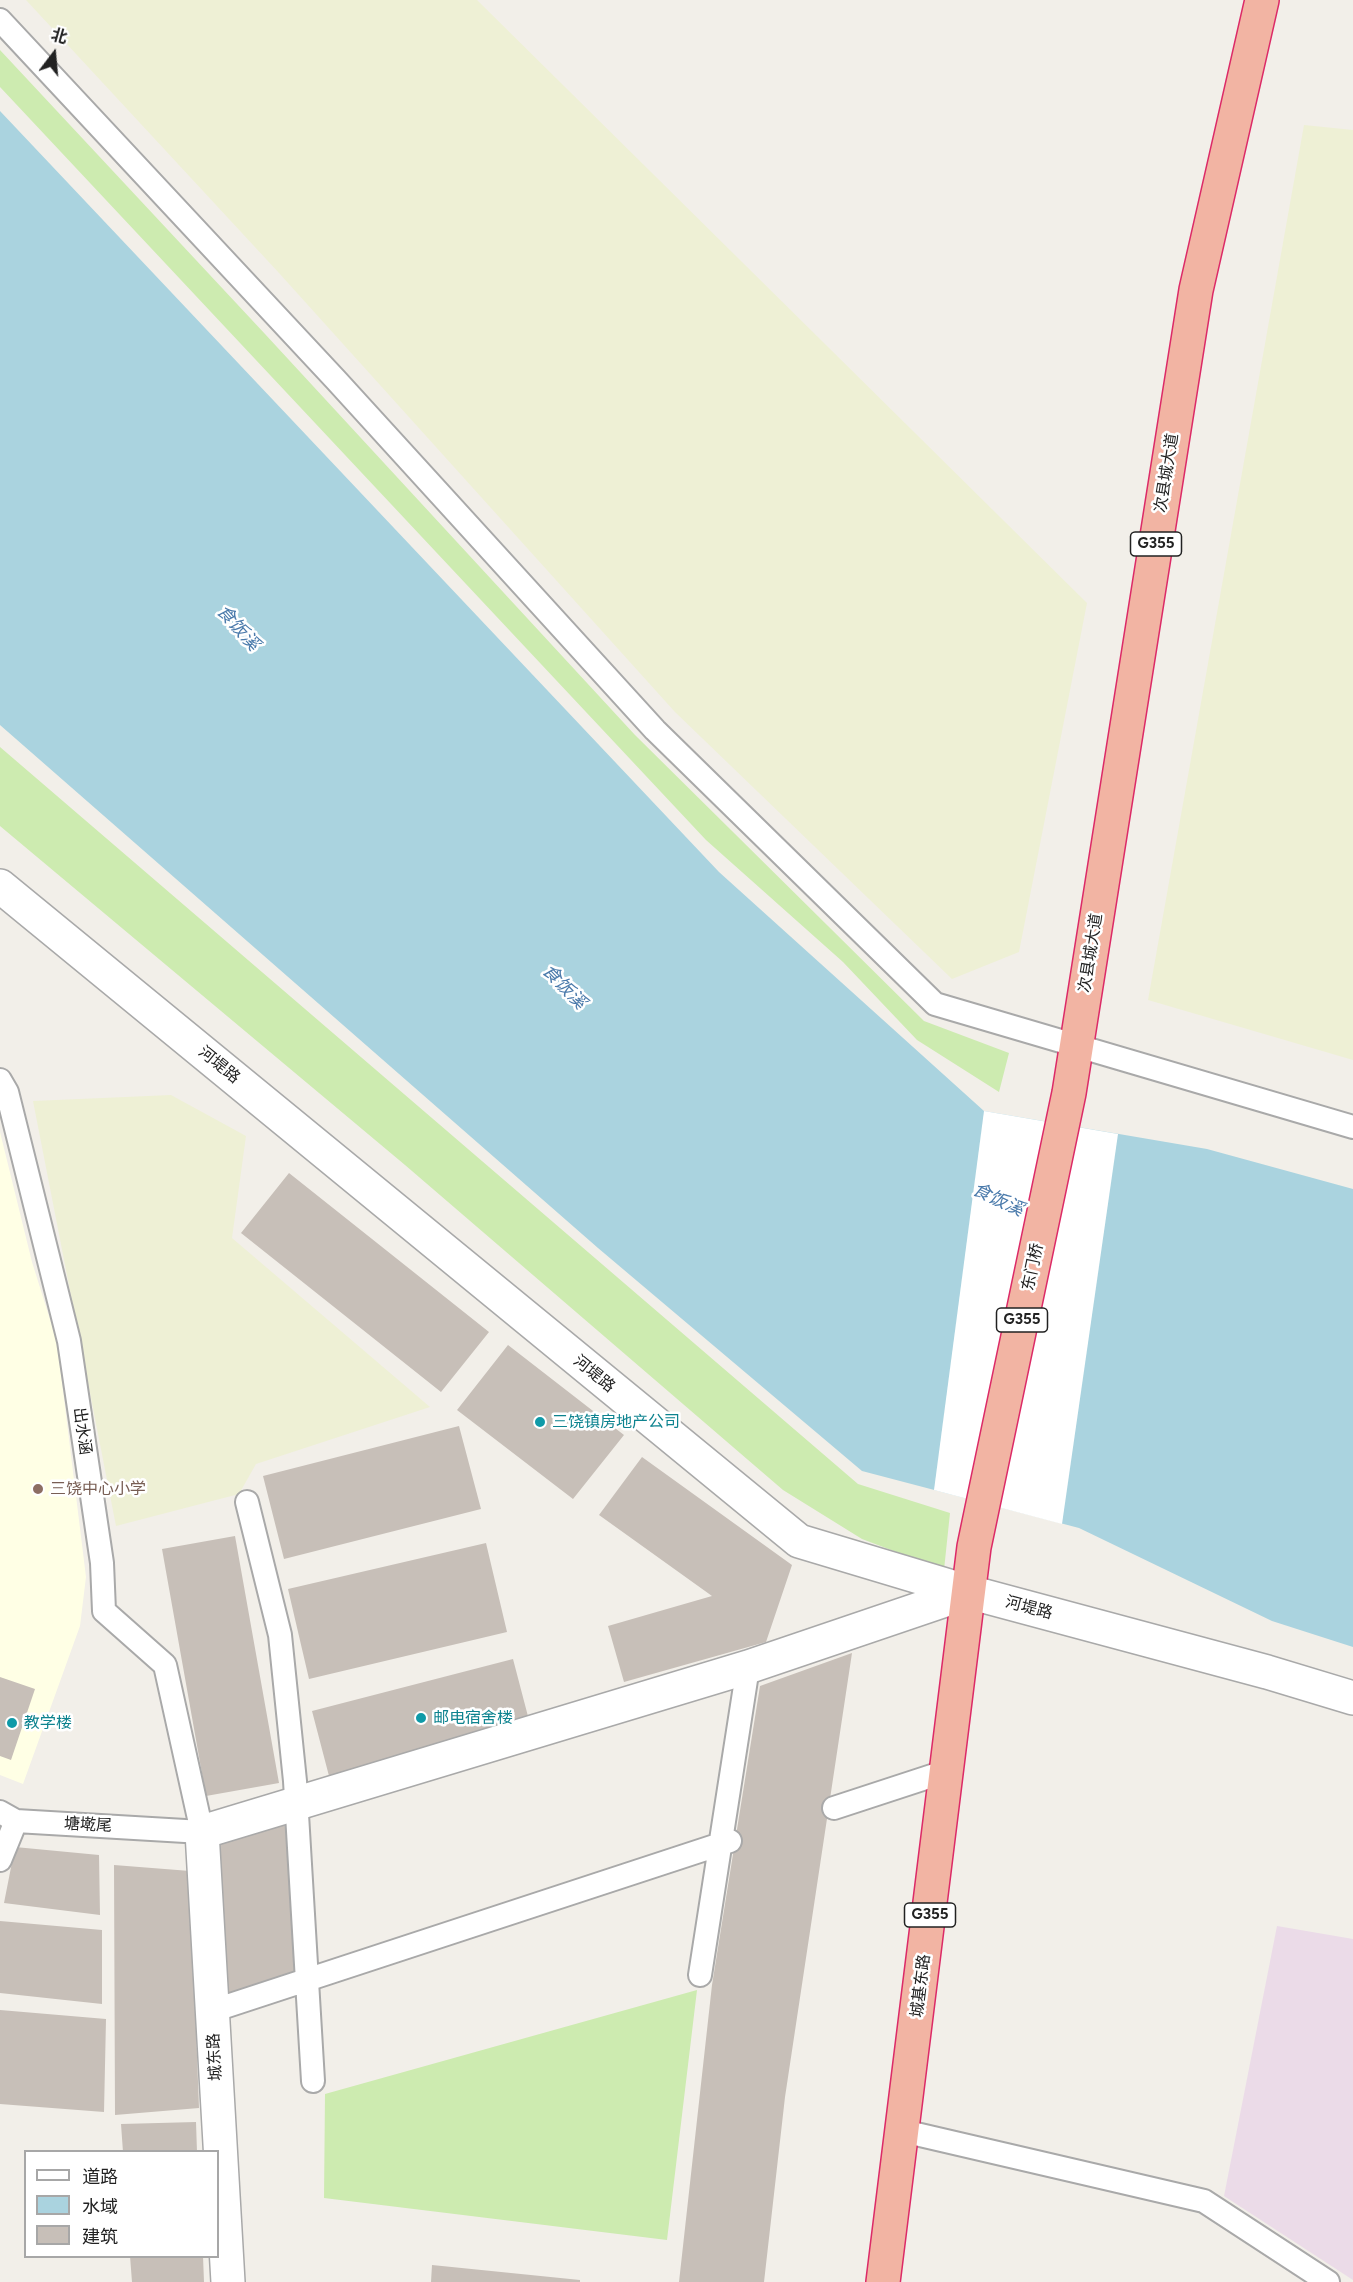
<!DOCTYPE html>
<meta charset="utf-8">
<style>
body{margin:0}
#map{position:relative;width:1353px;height:2282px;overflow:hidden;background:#f2efe9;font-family:Figtree,"Noto Sans SC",sans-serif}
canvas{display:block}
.legend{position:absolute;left:24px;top:2150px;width:195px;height:108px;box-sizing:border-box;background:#fff;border:2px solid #a7a7a7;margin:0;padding:8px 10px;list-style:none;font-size:18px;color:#222}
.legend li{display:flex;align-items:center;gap:12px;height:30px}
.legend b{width:30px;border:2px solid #a7a7a7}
.north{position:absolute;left:24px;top:24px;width:60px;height:60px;-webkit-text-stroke:4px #fff;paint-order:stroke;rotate:16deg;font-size:16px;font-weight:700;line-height:24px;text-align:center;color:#222}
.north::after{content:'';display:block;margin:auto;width:21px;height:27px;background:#222;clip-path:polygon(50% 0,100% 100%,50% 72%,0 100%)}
</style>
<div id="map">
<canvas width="1353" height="2282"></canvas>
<ul class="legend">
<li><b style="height:8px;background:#fff"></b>道路</li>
<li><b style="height:16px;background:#aad3df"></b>水域</li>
<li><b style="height:16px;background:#c7bfb8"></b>建筑</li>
</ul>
<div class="north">北</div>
</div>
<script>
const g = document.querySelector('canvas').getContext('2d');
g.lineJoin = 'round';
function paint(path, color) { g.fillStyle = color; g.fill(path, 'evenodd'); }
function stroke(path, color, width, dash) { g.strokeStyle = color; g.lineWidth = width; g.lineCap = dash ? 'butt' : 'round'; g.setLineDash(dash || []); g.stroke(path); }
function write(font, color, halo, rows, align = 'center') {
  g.font = font + ' Figtree,"Noto Sans SC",sans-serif'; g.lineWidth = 5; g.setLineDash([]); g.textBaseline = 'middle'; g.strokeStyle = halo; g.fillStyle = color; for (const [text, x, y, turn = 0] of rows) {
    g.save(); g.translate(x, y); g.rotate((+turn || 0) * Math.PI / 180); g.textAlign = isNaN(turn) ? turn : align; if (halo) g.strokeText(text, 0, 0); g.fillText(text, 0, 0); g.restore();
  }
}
paint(new Path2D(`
 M 1277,1926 L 1353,1939 L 1353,2280 L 1224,2196 Z`), '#ebdbe8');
paint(new Path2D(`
 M 0,1132 L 32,1262 L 57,1342 L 86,1577 L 80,1626 L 23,1784 L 0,1775 Z`), '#ffffe5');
paint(new Path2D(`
 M 26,0 L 477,0 L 1087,603 L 1019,952 L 952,979 L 675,712 L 279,273 Z
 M 1304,125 L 1353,130 L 1353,1060 L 1148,1000 Z
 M 171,1095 L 246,1136 L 232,1238 L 430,1407 L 256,1464 L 239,1494 L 116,1526 L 33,1101 Z`), '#eef0d5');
paint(new Path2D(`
 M 0,50 L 265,334 L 635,735 L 924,1021 L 1009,1053 L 999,1092 L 917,1040 L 843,962 L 706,840 L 0,87 Z
 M 0,747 L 858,1484 L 950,1513 L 944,1570 L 862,1539 L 783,1490 L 405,1165 L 0,826 Z
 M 697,1990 L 667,2240 L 324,2198 L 325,2094 Z`), '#cdebb0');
paint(new Path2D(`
 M 0,111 L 719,872 L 984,1111 L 1207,1149 L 1353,1189 L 1353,1647 L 1272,1621 L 1079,1528 L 862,1471 L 598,1248 L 0,725 Z`), '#aad3df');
paint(new Path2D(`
 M 984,1111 L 1118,1134 L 1062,1524 L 934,1490 Z`), '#fff');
paint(new Path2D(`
 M 289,1173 L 489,1332 L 441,1392 L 241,1233 Z
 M 508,1345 L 624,1435 L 573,1499 L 457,1410 Z
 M 459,1426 L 481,1509 L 284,1559 L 263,1476 Z
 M 642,1457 L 792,1565 L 766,1642 L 624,1682 L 608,1626 L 712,1596 L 599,1515 Z
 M 235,1536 L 279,1783 L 206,1796 L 162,1549 Z
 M 486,1543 L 507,1632 L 309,1679 L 288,1589 Z
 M 852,1653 L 785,2097 L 764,2282 L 679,2282 L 712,1985 L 760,1686 Z
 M 513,1659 L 530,1724 L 329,1776 L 312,1711 Z
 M 0,1677 L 35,1689 L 11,1760 L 0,1756 Z
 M 286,1822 L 297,1976 L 223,1995 L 215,1842 Z
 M 15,1847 L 99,1855 L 100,1915 L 4,1903 Z
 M 114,1865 L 190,1871 L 199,2108 L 115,2115 Z
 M 0,1921 L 102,1930 L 102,2004 L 0,1993 Z
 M 0,2010 L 106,2019 L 104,2112 L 0,2104 Z
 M 196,2122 L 197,2152 L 123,2152 L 121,2124 Z
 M 130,2256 L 203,2256 L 204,2282 L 132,2282 Z
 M 432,2265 L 580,2280 L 580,2282 L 431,2282 Z`), '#c7bfb8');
const service = new Path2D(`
 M 0,20 L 336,380 L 655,730 L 935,1004 L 1353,1127
 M 0,1080 L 7,1092 L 69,1341 L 102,1563 L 104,1611 L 165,1665 L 202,1832 L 16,1821 L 0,1812
 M 247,1502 L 280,1635 L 295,1781 L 313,2081
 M 834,1808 L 947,1771
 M 0,1860 L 16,1821
 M 700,1975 L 748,1667
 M 212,2011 L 730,1841
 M 903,2131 L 1204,2201 L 1328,2282`);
const minor = new Path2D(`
 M 228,2282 L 202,1832 L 748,1667 L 969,1592`);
const tertiary = new Path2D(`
 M 0,886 L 799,1541 L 969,1592 L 1267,1672 L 1353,1698`);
const trunk = new Path2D(`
 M 883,2282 L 974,1547 L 1069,1093 L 1196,290 L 1262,0`);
stroke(service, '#a9a9a9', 26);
stroke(minor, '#a9a9a9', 36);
stroke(tertiary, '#a9a9a9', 36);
stroke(trunk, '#dc2a67', 36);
stroke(service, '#fff', 22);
stroke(minor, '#fff', 33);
stroke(tertiary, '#fff', 33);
stroke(trunk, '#f2b4a3', 33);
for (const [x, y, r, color] of [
 [540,1422,6,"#0f9aa8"],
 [38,1489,6,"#8d6e63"],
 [421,1718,6,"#0f9aa8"],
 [12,1723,6,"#0f9aa8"]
]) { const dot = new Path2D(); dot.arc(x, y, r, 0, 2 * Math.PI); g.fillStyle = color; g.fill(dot); stroke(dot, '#fff', 2); }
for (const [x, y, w] of [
 [1156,544,51],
 [1022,1320,51],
 [930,1915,51]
]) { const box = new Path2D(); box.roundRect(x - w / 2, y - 12, w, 24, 4.5); g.fillStyle = '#fff'; g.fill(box); stroke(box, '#222', 1.5); }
write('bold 15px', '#222', null, [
 ["G355",1156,544],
 ["G355",1022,1320],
 ["G355",930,1915]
]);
write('16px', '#222', '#fff', [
 ["次县城大道",1167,473,-81],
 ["次县城大道",1091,953,-81],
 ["河堤路",219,1065,39],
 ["东门桥",1033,1267,-78],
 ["河堤路",594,1374,39],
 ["出水涵",82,1431,82],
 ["河堤路",1029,1608,15],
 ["塘墘尾",88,1825,3],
 ["城基东路",921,1986,-83],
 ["城东路",215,2057,-93]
]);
write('16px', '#0d838f', '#fff', [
 ["三饶镇房地产公司",552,1422],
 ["邮电宿舍楼",433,1718],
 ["教学楼",24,1723]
], 'left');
write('16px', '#785e54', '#fff', [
 ["三饶中心小学",50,1489]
], 'left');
write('italic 18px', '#4a7aab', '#fff', [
 ["食饭溪",238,628,48],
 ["食饭溪",564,987,46],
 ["食饭溪",998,1200,25]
]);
</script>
